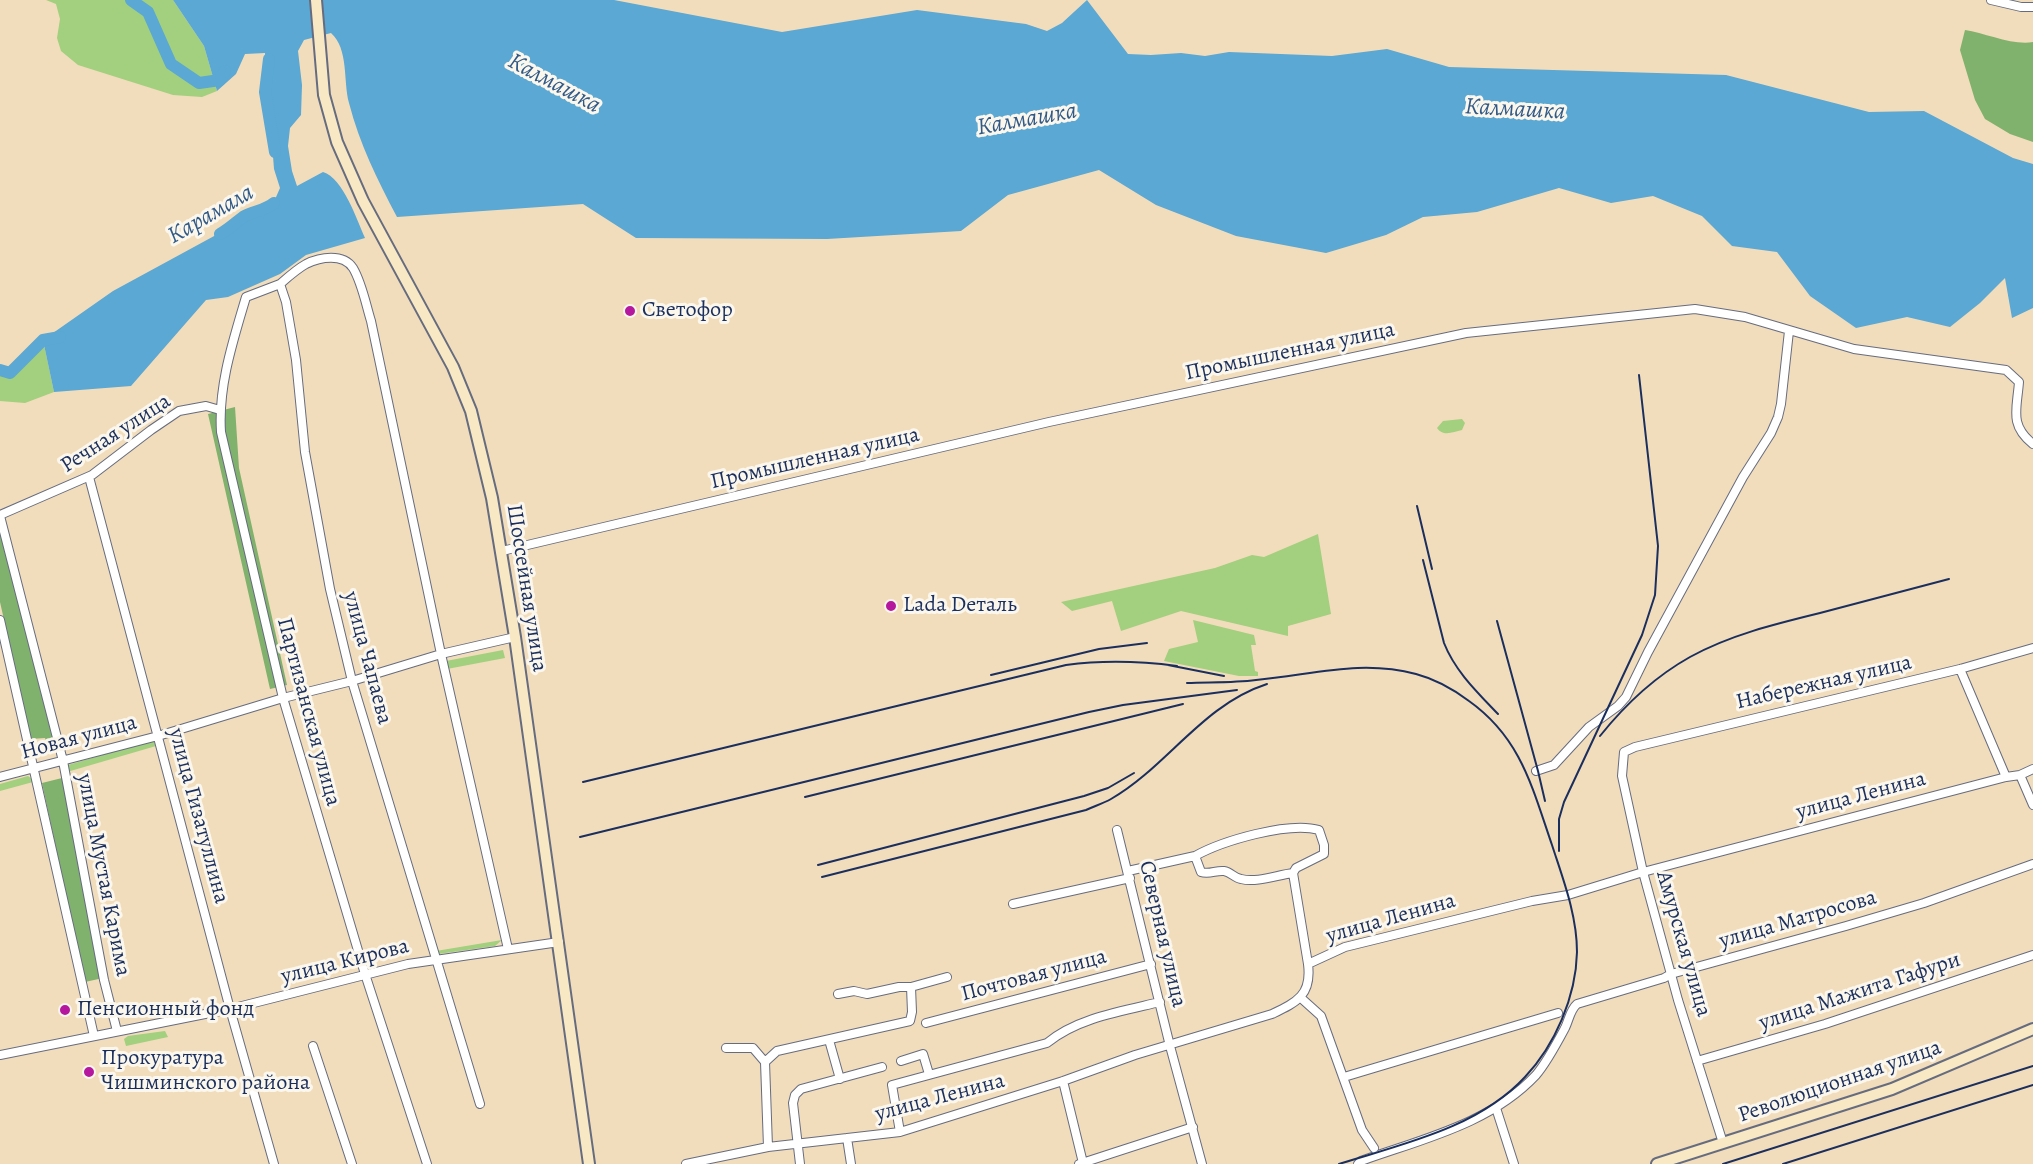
<!DOCTYPE html>
<meta charset="utf-8">
<style>
body{margin:0}
canvas{display:block;background:#f1dcbb}
</style>
<canvas width="2033" height="1164"></canvas>
<script>
const g = document.querySelector('canvas').getContext('2d');
g.lineJoin = 'round';
function paint(path, color) { g.fillStyle = color; g.fill(path, 'evenodd'); }
function stroke(path, color, width, dash) { g.strokeStyle = color; g.lineWidth = width; g.lineCap = dash ? 'butt' : 'round'; g.setLineDash(dash || []); g.stroke(path); }
function write(font, color, halo, rows, align = 'center') {
  g.font = font + ' Alegreya,serif'; g.lineWidth = 6; g.setLineDash([]); g.textBaseline = 'middle'; g.strokeStyle = halo; g.fillStyle = color; for (const [text, x, y, turn = 0] of rows) {
    g.save(); g.translate(x, y); g.rotate((+turn || 0) * Math.PI / 180); g.textAlign = isNaN(turn) ? turn : align; if (halo) g.strokeText(text, 0, 0); g.fillText(text, 0, 0); g.restore();
  }
}
paint(new Path2D(`
 M 46,0 L 173,0 L 204,46 L 217,91 L 202,97 L 173,95 L 78,65 L 61,51 L 57,38 L 60,19 L 56,4 Z
 M 43,340 L 54,392 L 25,403 L 0,401 L 0,370 L 10,373 Z
 M 1462,419 L 1465,423 L 1462,430 C 1453,432 1443,437 1437,428 L 1443,421 Z
 M 1318,534 L 1331,614 L 1288,626 L 1288,636 L 1181,611 L 1121,631 L 1112,601 L 1072,611 L 1061,602 L 1215,568 L 1252,555 L 1264,557 Z
 M 1193,620 L 1254,635 L 1256,645 L 1251,645 L 1255,671 L 1258,672 L 1258,676 L 1239,676 L 1164,661 L 1169,649 L 1198,642 Z
 M 503,650 L 505,658 L 447,669 L 446,661 Z
 M 150,741 L 154,742 L 156,746 L 67,772 L 66,767 L 68,765 Z
 M 28,776 L 32,779 L 33,782 L 0,791 L 0,784 Z
 M 502,940 L 495,946 L 438,954 L 436,951 Z
 M 165,1031 L 168,1037 L 126,1046 L 124,1039 L 128,1036 Z`), '#a2d07e');
paint(new Path2D(`
 M 1965,30 C 1985,33 2014,46 2033,42 L 2033,142 L 2010,134 L 1985,119 L 1975,100 L 1960,50 Z
 M 235,407 L 239,468 L 287,685 L 270,689 L 208,414 Z
 M 0,532 L 53,740 L 47,744 L 45,738 L 31,739 L 0,602 Z
 M 62,778 L 103,978 L 85,982 L 42,783 Z`), '#81b26d');
paint(new Path2D(`
 M 173,0 L 614,0 L 782,32 L 917,10 L 1026,24 L 1047,31 L 1062,23 L 1087,0 L 1128,54 L 1151,55 L 1181,53 L 1205,56 L 1229,52 L 1332,56 L 1387,49 L 1449,67 L 1726,75 L 1869,112 L 1924,111 L 2013,158 L 2033,164 L 2033,308 L 2012,318 L 2005,278 L 1980,303 L 1950,327 L 1907,317 L 1856,328 L 1810,296 L 1777,252 L 1732,246 L 1702,216 L 1653,196 L 1611,203 L 1559,188 L 1477,212 L 1423,217 L 1386,235 L 1326,253 L 1236,236 L 1156,205 L 1099,170 L 1008,195 L 961,231 L 827,239 L 636,238 L 583,204 L 397,217 C 377,179 360,145 349,103 C 343,81 349,49 331,33 L 304,40 L 298,51 L 302,85 L 301,115 L 290,128 L 288,146 L 292,171 L 297,186 L 323,172 C 343,178 357,220 365,238 L 306,255 L 280,274 L 228,297 L 206,300 L 131,386 L 54,392 L 43,340 L 113,291 L 273,204 L 280,188 L 274,169 L 265,53 L 245,54 L 236,74 L 217,91 L 204,46 Z`), '#5aa8d3');
stroke(new Path2D(`
 M 131,0 L 148,12 L 171,64 L 199,83 L 220,80 L 225,71
 M 269,59 L 265,92 L 275,152
 M 220,234 C 229,229 235,223 243,217 C 253,211 264,211 274,203
 M 0,370 L 10,373 L 43,340 L 60,337`), '#5aa8d3', 12);
const street = new Path2D(`
 M 1991,0 L 2021,7 L 2033,7
 M 280,284 L 246,297 C 233,341 218,386 221,432 L 283,698 L 365,974 L 427,1164
 M 89,477 L 230,1009 L 274,1164
 M 0,515 L 92,475 L 151,430 L 179,411 L 206,406 L 220,410
 M 0,516 L 63,761 L 104,980 L 117,1031
 M 502,551 L 1049,422 L 1466,333 L 1695,309 L 1745,317 L 1854,349 L 2006,370 L 2019,382 C 2017,409 2009,425 2033,444
 M 0,620 L 94,1036
 M 1960,669 L 2006,777
 M 1536,771 L 1554,765 L 1589,727 L 1618,706 L 1626,697 L 1648,652 L 1743,477 L 1771,433 L 1778,417 L 1781,404 L 1789,331
 M 2020,775 L 2033,805
 M 0,777 L 158,736 L 283,698 L 352,681 L 441,654 L 515,637
 M 1117,830 L 1170,1046 L 1202,1164
 M 1195,856 C 1222,841 1289,821 1319,830 L 1324,845 L 1324,854 L 1296,868 L 1293,873
 M 1128,871 L 1195,856 L 1201,872 C 1209,875 1216,870 1224,871 C 1231,872 1234,878 1241,879 C 1257,883 1277,875 1293,873 L 1308,964
 M 1013,904 L 1130,878
 M 838,994 L 854,991 L 867,994 L 899,987 L 911,987
 M 1301,998 L 1321,1016 L 1362,1130 L 1374,1148
 M 926,1023 L 1151,964
 M 829,1040 L 840,1079
 M 313,1046 L 352,1164
 M 726,1048 L 753,1048 L 765,1062
 M 0,1055 L 230,1009 L 408,964 L 559,942
 M 901,1061 L 923,1054 L 929,1074
 M 1697,1061 L 1825,1024 L 2033,955
 M 1344,1077 L 1558,1013
 M 1063,1081 L 1083,1163
 M 480,1104 L 352,681 L 330,589 L 305,452 L 296,360 L 286,302 L 280,284 C 288,277 297,269 306,264 C 320,257 343,253 353,268 C 362,283 366,305 371,321 L 441,654 L 508,949
 M 1496,1108 L 1514,1164
 M 900,1132 L 892,1085 L 1047,1043 C 1077,1018 1122,1011 1160,1002
 M 847,1138 L 851,1164
 M 1723,1143 L 1678,1000 L 1643,872 L 1622,776 L 1624,752 L 1635,747 L 1960,669 L 2033,648
 M 768,1147 L 765,1062 L 777,1051 L 910,1021 L 912,1012 L 911,987 L 947,977
 M 686,1164 L 768,1147 L 900,1132 L 1063,1081 L 1135,1055 L 1272,1014 C 1297,1002 1312,995 1308,964 L 1345,947 L 1532,901 L 1568,895 L 1643,872 L 2006,777 L 2020,775 L 2033,769
 M 800,1164 L 793,1103 L 795,1095 L 801,1089 L 882,1067
 M 1079,1164 L 1193,1127
 M 1358,1164 L 1361,1161 C 1422,1139 1490,1124 1536,1075 C 1547,1062 1557,1043 1565,1028 C 1569,1020 1570,1010 1577,1004 L 1664,978 L 1671,974 L 1846,926 L 1924,903 L 2033,864`);
const secondary = new Path2D(`
 M 316,0 L 324,95 L 337,142 L 363,201 L 453,367 L 471,411 L 492,498 L 515,637 L 589,1164
 M 1657,1164 L 1892,1089 L 2033,1029`);
stroke(street, '#666c7f', 10);
stroke(secondary, '#666c7f', 14);
stroke(street, '#fff', 8);
stroke(secondary, '#f8e8c3', 10);
stroke(new Path2D(`
 M 1417,506 L 1432,569
 M 1423,560 L 1444,643 C 1455,671 1477,692 1498,714
 M 1497,621 L 1538,771 L 1545,801
 M 1168,665 L 1224,676
 M 991,675 L 1099,649 L 1147,643
 M 1187,683 C 1210,682 1233,683 1256,680 C 1312,675 1360,659 1416,674 C 1435,679 1453,689 1469,701 C 1521,738 1532,787 1552,845 C 1563,879 1577,915 1577,952 C 1576,997 1555,1045 1525,1077 C 1478,1128 1402,1144 1339,1164
 M 1600,736 C 1624,706 1656,676 1690,657 C 1730,635 1775,624 1820,613 C 1863,602 1906,590 1949,579
 M 583,782 L 1066,665 C 1104,660 1139,661 1177,666
 M 805,797 L 1183,704
 M 580,837 L 1089,712 L 1123,705 L 1237,690
 M 1559,851 L 1559,819 L 1564,802 L 1642,635 L 1655,595 L 1658,546 L 1639,375
 M 818,865 L 1084,796 L 1108,788 L 1134,773
 M 822,877 L 1086,810 C 1095,806 1104,803 1111,799 C 1168,766 1202,705 1267,684
 M 1723,1164 L 2033,1066
 M 1783,1164 L 2033,1085`), '#1b2f5e', 2);
for (const [x, y, r, color] of [
 [630,311,6,"#b5179e"],
 [891,606,6,"#b5179e"],
 [65,1010,6,"#b5179e"],
 [89,1072,6,"#b5179e"]
]) { const dot = new Path2D(); dot.arc(x, y, r, 0, 2 * Math.PI); g.fillStyle = color; g.fill(dot); stroke(dot, '#fbf7ec', 2); }
write('22px', '#1b2f5e', '#fbf7ec', [
 ["Светофор",642,311],
 ["Lada Dеталь",903,606],
 ["Пенсионный фонд",77,1010],
 ["Прокуратура",101,1059],
 ["Чишминского района",101,1084]
], 'left');
write('22px', '#1b2f5e', '#fbf7ec', [
 ["Промышленная улица",1290,352,-12],
 ["Речная улица",116,434,-33],
 ["Промышленная улица",815,459,-13],
 ["Шоссейная улица",526,588,81],
 ["улица Чапаева",367,658,75],
 ["Набережная улица",1824,683,-13],
 ["Партизанская улица",308,712,75],
 ["Новая улица",79,738,-15],
 ["улица Ленина",1861,796,-15],
 ["улица Гизатуллина",198,816,75],
 ["улица Мустая Карима",103,875,79],
 ["улица Ленина",1391,919,-16],
 ["улица Матросова",1798,920,-16],
 ["Северная улица",1162,934,77],
 ["Амурская улица",1683,944,74],
 ["улица Кирова",345,962,-14],
 ["Почтовая улица",1034,976,-15],
 ["улица Мажита Гафури",1860,992,-18],
 ["Революционная улица",1840,1082,-19],
 ["улица Ленина",940,1098,-15]
]);
write('italic 24px', '#315987', '#fbf7ec', [
 ["Калмашка",554,84,28],
 ["Калмашка",1515,110,3],
 ["Калмашка",1027,120,-10],
 ["Карамала",211,215,-30]
]);
</script>
